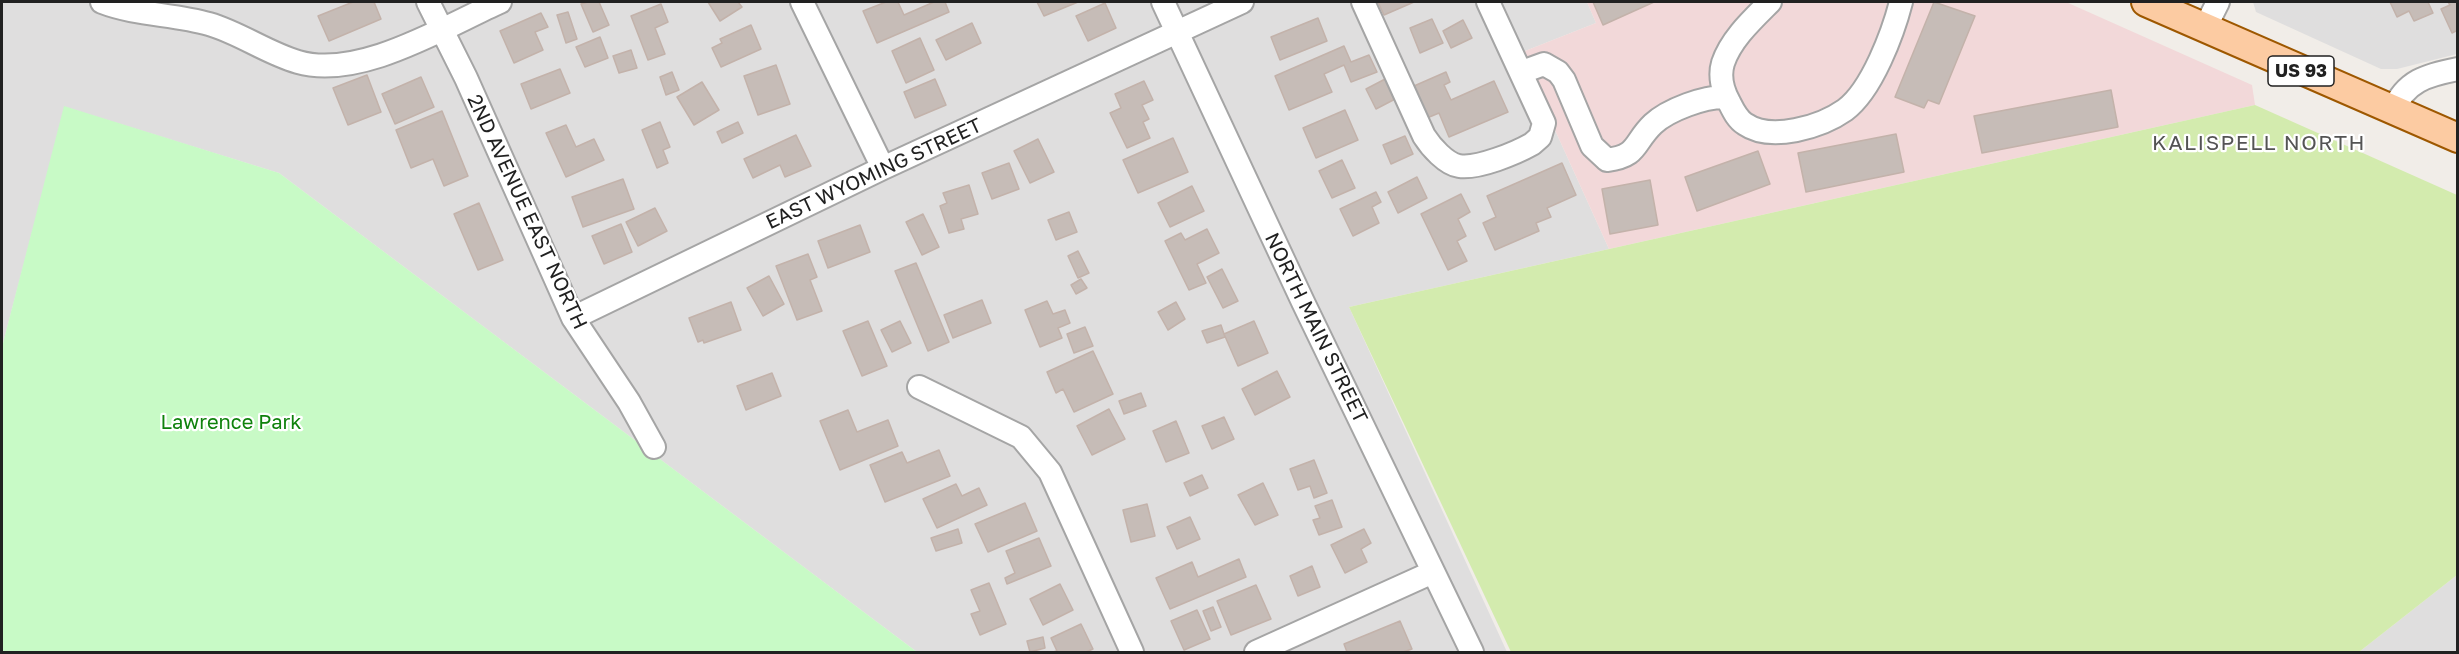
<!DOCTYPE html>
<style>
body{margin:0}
#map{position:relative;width:2459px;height:654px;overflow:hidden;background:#f1ede8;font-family:"Golos Text",sans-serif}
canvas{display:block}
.frame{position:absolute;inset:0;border:3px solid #212121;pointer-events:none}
</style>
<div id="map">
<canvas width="2459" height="654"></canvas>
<div class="frame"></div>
</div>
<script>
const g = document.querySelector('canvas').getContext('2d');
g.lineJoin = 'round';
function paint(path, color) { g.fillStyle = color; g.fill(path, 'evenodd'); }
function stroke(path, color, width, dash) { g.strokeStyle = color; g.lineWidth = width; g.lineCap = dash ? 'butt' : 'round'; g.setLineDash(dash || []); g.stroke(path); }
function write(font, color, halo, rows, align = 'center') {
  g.font = font + ' "Golos Text",sans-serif'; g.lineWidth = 4.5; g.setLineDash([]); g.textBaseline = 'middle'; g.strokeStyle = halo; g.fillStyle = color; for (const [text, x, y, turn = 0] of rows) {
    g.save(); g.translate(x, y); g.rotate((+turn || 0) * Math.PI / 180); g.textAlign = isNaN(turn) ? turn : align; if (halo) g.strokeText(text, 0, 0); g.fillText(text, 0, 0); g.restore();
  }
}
paint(new Path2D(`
 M 2,2 L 1587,2 L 1596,23 L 1520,53 L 1609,249 L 1349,307 L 1507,652 L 917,652 L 279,173 L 65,107 L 2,347 Z
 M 2253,2 L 2457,2 L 2457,54 L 2397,69 L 2381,69 L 2256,12 Z
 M 2457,575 L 2457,652 L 2359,652 Z`), '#dfdede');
paint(new Path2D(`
 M 1587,2 L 2066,2 L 2252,85 L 2255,105 L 1609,249 L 1520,53 L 1596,23 Z`), '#f2d8d9');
paint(new Path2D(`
 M 2255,105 L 2457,195 L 2457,575 L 2359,652 L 1511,652 L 1349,307 Z`), '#d3ebae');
paint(new Path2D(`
 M 64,106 L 279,173 L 917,652 L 2,652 L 2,347 Z`), '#c8fac6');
const building = new Path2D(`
 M 353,2 L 374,2 L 381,19 L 329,41 L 318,16 Z
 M 588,2 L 599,2 L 609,25 L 593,32 L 581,4 Z
 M 708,2 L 738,2 L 742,7 L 720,21 Z
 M 886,2 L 898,2 L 904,15 L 934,2 L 945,2 L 949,12 L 877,43 L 863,11 Z
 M 1037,2 L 1078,2 L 1044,16 Z
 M 1378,2 L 1414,2 L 1384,15 Z
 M 1593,2 L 1654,2 L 1603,25 Z
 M 1934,2 L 1975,16 L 1939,104 L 1928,100 L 1924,108 L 1895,97 Z
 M 2390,2 L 2428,2 L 2433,13 L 2414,21 L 2409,11 L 2397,17 Z
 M 2448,2 L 2458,2 L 2458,30 L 2452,33 L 2441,9 L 2450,5 Z
 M 1105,3 L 1116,28 L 1088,41 L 1076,16 Z
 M 661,4 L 668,22 L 655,28 L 665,54 L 648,60 L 631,16 Z
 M 568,12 L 577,39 L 566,43 L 557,15 Z
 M 541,13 L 548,27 L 535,32 L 543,50 L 514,63 L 500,31 Z
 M 1318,18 L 1327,41 L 1280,60 L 1271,37 Z
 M 1432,19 L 1443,43 L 1420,53 L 1410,28 Z
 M 1463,20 L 1472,38 L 1451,48 L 1443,31 Z
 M 972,23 L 981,43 L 946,60 L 936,40 Z
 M 751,25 L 761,49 L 721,67 L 712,48 L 722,43 L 720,39 Z
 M 600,37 L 608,58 L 585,67 L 576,47 Z
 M 920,38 L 934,70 L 906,83 L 892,51 Z
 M 1344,46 L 1351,62 L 1369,55 L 1377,72 L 1351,82 L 1344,65 L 1324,74 L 1332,92 L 1289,110 L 1275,76 Z
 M 631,50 L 637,68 L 619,73 L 613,56 Z
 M 776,65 L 790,104 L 758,115 L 744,76 Z
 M 560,69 L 570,93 L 531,109 L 521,84 Z
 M 672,72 L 679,90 L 666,95 L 660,77 Z
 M 1446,72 L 1450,82 L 1444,85 L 1451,100 L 1494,81 L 1508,112 L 1449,137 L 1439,113 L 1427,118 L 1414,86 Z
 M 367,75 L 381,112 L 348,125 L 333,88 Z
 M 421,77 L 434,107 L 395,124 L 382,94 Z
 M 1389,77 L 1399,97 L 1376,109 L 1366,89 Z
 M 935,79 L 946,105 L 915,118 L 904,92 Z
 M 1144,81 L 1153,100 L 1142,105 L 1149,119 L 1143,122 L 1150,138 L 1127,148 L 1110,113 L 1121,108 L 1115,94 Z
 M 702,82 L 719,110 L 694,125 L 677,97 Z
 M 2111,90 L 2118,127 L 1982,153 L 1974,116 Z
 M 1345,110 L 1358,140 L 1316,158 L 1303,128 Z
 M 442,111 L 468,176 L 444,186 L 433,159 L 411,168 L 396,130 Z
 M 660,122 L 670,147 L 663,150 L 668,163 L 657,168 L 642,130 Z
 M 738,122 L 743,133 L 722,143 L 717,132 Z
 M 566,125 L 576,147 L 594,139 L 604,160 L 566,177 L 546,133 Z
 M 1896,134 L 1904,172 L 1806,192 L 1798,153 Z
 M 796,135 L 811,166 L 785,177 L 780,165 L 753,178 L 744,159 Z
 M 1405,136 L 1413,154 L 1391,164 L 1383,145 Z
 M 1173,138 L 1188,172 L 1138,193 L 1123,160 Z
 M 1038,139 L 1054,172 L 1030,183 L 1014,151 Z
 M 1758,151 L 1770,184 L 1697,211 L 1685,177 Z
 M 1342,160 L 1355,188 L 1332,198 L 1319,171 Z
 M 1009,163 L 1019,189 L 992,199 L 982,173 Z
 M 1562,163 L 1576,195 L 1547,208 L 1551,217 L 1536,223 L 1539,231 L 1495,250 L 1483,223 L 1496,217 L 1487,196 Z
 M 1417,177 L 1427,198 L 1398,213 L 1388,192 Z
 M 623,179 L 634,209 L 583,227 L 572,197 Z
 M 1650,180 L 1658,225 L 1610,234 L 1602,189 Z
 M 969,185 L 978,214 L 961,219 L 964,229 L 949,233 L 940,206 L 947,203 L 943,193 Z
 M 1192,186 L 1204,211 L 1170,227 L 1158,203 Z
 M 1376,192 L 1381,202 L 1372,207 L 1379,223 L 1353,236 L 1340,209 Z
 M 1461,194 L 1470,212 L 1458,219 L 1466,236 L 1457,241 L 1467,261 L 1448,270 L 1421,214 Z
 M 479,203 L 503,260 L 478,270 L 454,214 Z
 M 655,208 L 667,231 L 638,246 L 626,222 Z
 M 1069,212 L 1077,232 L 1056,240 L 1048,220 Z
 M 923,214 L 939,247 L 922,255 L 906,222 Z
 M 621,224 L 632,252 L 604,264 L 592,236 Z
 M 860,225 L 870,252 L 828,268 L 818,241 Z
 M 1207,229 L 1219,253 L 1197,264 L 1206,283 L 1189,290 L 1165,241 L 1181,233 L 1185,240 Z
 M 1078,251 L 1089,273 L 1078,278 L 1068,256 Z
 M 808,254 L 817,277 L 810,280 L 822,311 L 797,320 L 776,266 Z
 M 916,263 L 949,342 L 928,351 L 895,271 Z
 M 1222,269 L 1238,301 L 1223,308 L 1207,277 Z
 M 769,276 L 784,304 L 763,316 L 747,288 Z
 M 1081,279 L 1087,288 L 1076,294 L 1071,285 Z
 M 982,300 L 991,323 L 953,338 L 944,315 Z
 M 1047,301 L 1053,314 L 1065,310 L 1070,323 L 1058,328 L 1062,338 L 1040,347 L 1025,310 Z
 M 731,302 L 741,330 L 704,343 L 703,340 L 698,342 L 689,318 Z
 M 1176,302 L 1185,319 L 1168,330 L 1158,312 Z
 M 868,321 L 887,366 L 862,376 L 843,331 Z
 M 900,321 L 911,343 L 892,352 L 881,330 Z
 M 1254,321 L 1268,353 L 1238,366 L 1224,334 Z
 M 1221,325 L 1225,337 L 1207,343 L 1202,331 Z
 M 1085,327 L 1093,346 L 1074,353 L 1067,334 Z
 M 1093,351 L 1113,394 L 1074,412 L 1063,389 L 1056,393 L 1047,372 Z
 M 1277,371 L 1290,397 L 1255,415 L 1242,389 Z
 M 772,373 L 781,396 L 746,410 L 737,386 Z
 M 1141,393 L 1146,406 L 1124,414 L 1119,401 Z
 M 1109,409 L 1125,439 L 1092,455 L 1077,426 Z
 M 848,410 L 857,432 L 888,420 L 898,446 L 840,470 L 820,421 Z
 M 1224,417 L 1234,439 L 1212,449 L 1202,426 Z
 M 1176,421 L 1189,453 L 1166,462 L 1153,431 Z
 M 939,450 L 950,476 L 885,502 L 870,465 L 902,452 L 907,463 Z
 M 1314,460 L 1327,493 L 1314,498 L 1310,486 L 1298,490 L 1290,469 Z
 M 1202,475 L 1208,488 L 1190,496 L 1184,483 Z
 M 1263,483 L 1278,515 L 1255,525 L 1238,495 Z
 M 956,484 L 962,496 L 979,488 L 987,505 L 937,528 L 923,499 Z
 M 1332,500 L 1342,527 L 1319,535 L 1313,520 L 1320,518 L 1315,506 Z
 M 1025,503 L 1037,531 L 988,552 L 975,524 Z
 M 1147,504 L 1155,536 L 1131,542 L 1123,510 Z
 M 1190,517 L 1200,539 L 1177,549 L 1167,527 Z
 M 958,529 L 962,543 L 936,551 L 931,538 Z
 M 1364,529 L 1371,543 L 1361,549 L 1367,562 L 1345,573 L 1331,545 Z
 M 1039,538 L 1051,566 L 1007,584 L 1005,578 L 1015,573 L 1006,551 Z
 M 1239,559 L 1246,577 L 1170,609 L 1156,578 L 1192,562 L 1198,577 Z
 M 1312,566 L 1320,587 L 1298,596 L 1290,576 Z
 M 989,583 L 1006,624 L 980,635 L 971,614 L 980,611 L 971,590 Z
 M 1060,584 L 1073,610 L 1043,625 L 1030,599 Z
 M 1256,585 L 1271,619 L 1231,635 L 1217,601 Z
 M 1213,607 L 1221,627 L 1211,631 L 1203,611 Z
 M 1197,610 L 1210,639 L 1184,650 L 1171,621 Z
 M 1400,621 L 1412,649 L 1403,652 L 1347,652 L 1344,644 Z
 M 1081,624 L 1093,649 L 1086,652 L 1053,652 L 1057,651 L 1051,638 Z
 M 1043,637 L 1045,648 L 1030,652 L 1027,641 Z`);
paint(building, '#c6bcb7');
stroke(building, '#c3b2aa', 1.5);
const minor = new Path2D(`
 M 102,2 C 135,15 175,14 209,24 C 240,33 267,53 298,62 C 359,80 444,27 500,2
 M 428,2 L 466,78 L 573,318 L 629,402 L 654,447
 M 802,2 L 883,168
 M 1163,2 L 1303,302 L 1472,652
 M 1363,2 L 1424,136 C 1431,147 1446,164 1459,166 C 1478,169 1516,153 1532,144 L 1540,137 L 1544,123 L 1488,2
 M 1770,2 C 1753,19 1731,39 1723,63 C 1719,76 1723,91 1729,102 C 1733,110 1737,119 1745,124 C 1771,142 1821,127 1845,110 C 1872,90 1893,33 1901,2
 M 2205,28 L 2218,2
 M 1522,72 L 1544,64 L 1558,72 L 1564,80 L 1592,146 L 1607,160 C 1639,156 1633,143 1653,124 C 1668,110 1705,96 1726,97
 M 2393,111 C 2405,81 2427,75 2458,69
 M 573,318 L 883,168 L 1242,2
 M 919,387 L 1021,437 L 1050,472 L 1132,652
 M 1256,652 L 1433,572`);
const major = new Path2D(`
 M 2146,2 L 2458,138`);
stroke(minor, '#a5a5a5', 26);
stroke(major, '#9e5800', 32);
stroke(minor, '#fff', 22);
stroke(major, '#fccba2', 28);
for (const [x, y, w] of [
 [2301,71,66]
]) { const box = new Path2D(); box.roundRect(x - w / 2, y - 15, w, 30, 4.5); g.fillStyle = '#fff'; g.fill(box); stroke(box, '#212121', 1.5); }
write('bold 18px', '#212121', null, [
 ["US 93",2301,71]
]);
write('20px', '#212121', '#fff', [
 ["EAST WYOMING STREET",874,174,-25],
 ["2ND AVENUE EAST NORTH",527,212,65],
 ["NORTH MAIN STREET",1316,328,64]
]);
write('20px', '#0f820c', '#fff', [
 ["Lawrence Park",231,423]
]);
g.letterSpacing = '1.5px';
write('21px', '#545454', '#fff', [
 ["KALISPELL NORTH",2259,143]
]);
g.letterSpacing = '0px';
</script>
